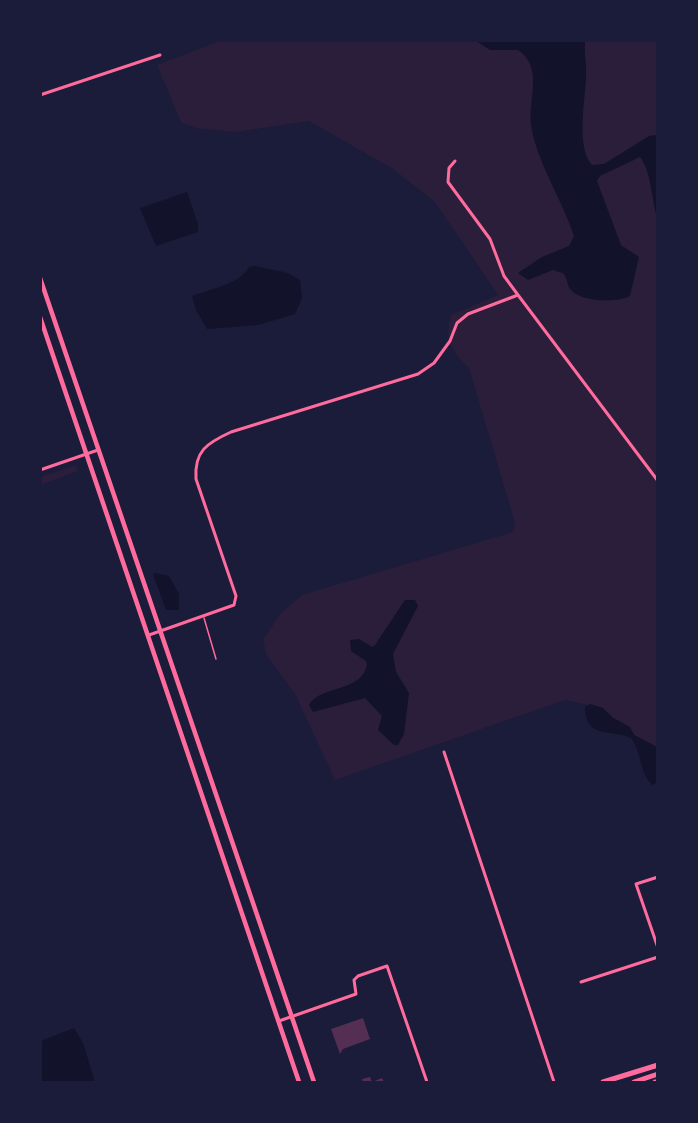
<!DOCTYPE html>
<style>
body{margin:0}
#map{position:relative;width:698px;height:1123px;overflow:hidden;background:#1b1b3a;font-family:"Source Serif 4",serif}
canvas{display:block}
.frame{position:absolute;inset:0;border:42px solid #1b1b3a;pointer-events:none}
</style>
<div id="map">
<canvas width="698" height="1123"></canvas>
<div class="frame"></div>
</div>
<script>
const g = document.querySelector('canvas').getContext('2d');
g.lineJoin = 'round';
function paint(path, color) { g.fillStyle = color; g.fill(path, 'evenodd'); }
function stroke(path, color, width, dash) { g.strokeStyle = color; g.lineWidth = width; g.lineCap = dash ? 'butt' : 'round'; g.setLineDash(dash || []); g.stroke(path); }
paint(new Path2D(`
 M 220,41 L 657,41 L 657,747 L 634,735 L 622,722 L 613,718 L 603,708 L 565,700 L 335,780 L 295,694 L 266,654 L 263,640 L 280,614 L 302,595 L 513,532 L 515,527 L 513,516 L 469,368 C 451,350 444,340 451,315 L 498,295 L 435,202 L 393,169 L 309,121 L 236,132 L 195,128 L 181,122 L 157,65 Z
 M 76,465 L 78,471 L 41,485 L 41,477 Z`), '#2a1e3b');
paint(new Path2D(`
 M 476,41 L 585,41 C 584,54 587,65 586,78 C 585,101 576,148 592,165 L 604,164 L 649,136 L 657,135 L 657,217 C 651,198 652,173 640,157 L 600,176 L 597,181 L 621,245 L 639,257 L 630,296 C 618,303 581,302 571,290 C 567,286 568,279 563,273 L 553,270 L 528,280 L 518,273 L 542,257 L 569,246 L 574,236 C 563,201 535,159 531,124 C 528,98 544,68 518,50 L 490,50 Z
 M 187,192 L 198,224 L 198,232 L 156,246 L 140,208 Z
 M 255,266 L 288,273 L 300,280 L 302,298 L 295,314 L 258,325 L 207,329 L 196,310 L 192,296 C 211,289 240,284 249,267 Z
 M 156,573 L 169,576 L 179,594 L 179,610 L 166,610 L 153,574 Z
 M 405,600 L 415,600 L 418,606 L 393,654 L 396,672 L 409,693 L 404,734 L 398,745 L 394,745 L 378,730 L 382,716 L 365,698 L 313,712 L 309,705 C 320,685 361,693 367,665 L 366,661 L 351,651 L 350,640 L 359,639 L 372,647 L 375,645 Z
 M 590,704 L 603,708 L 613,718 L 630,727 L 634,735 L 657,747 L 656,783 L 652,785 C 639,772 642,752 631,738 C 614,729 585,740 585,707 Z
 M 74,1028 L 83,1043 L 95,1082 L 41,1082 L 41,1041 Z`), '#12122b');
paint(new Path2D(`
 M 363,1018 L 370,1039 L 343,1049 L 340,1054 L 331,1029 Z
 M 370,1077 L 372,1082 L 382,1078 L 384,1082 L 363,1082 L 362,1079 Z`), '#542f53');
stroke(new Path2D(`
 M 204,618 L 216,659`), '#ff6b9d', 1.5);
stroke(new Path2D(`
 M 40,95 L 160,55
 M 455,161 L 449,168 L 448,182 L 490,239 L 504,276 L 518,295
 M 40,470 L 98,450
 M 149,635 L 234,605 L 236,596 L 196,479 C 194,451 207,443 231,432 L 418,374 L 434,363 L 450,341 L 457,323 L 468,314 L 518,295 L 658,481
 M 444,752 L 554,1082
 M 658,877 L 636,884 L 658,948
 M 581,982 L 658,957
 M 279,1021 L 356,994 L 354,980 L 358,976 L 387,966 L 427,1082`), '#ff6b9d', 3);
stroke(new Path2D(`
 M 40,278 L 314,1082
 M 40,317 L 299,1082`), '#ff6b9d', 4.5);
stroke(new Path2D(`
 M 603,1082 L 658,1065
 M 634,1082 L 658,1074
 M 655,1082 L 658,1082`), '#ff6b9d', 5);
</script>
